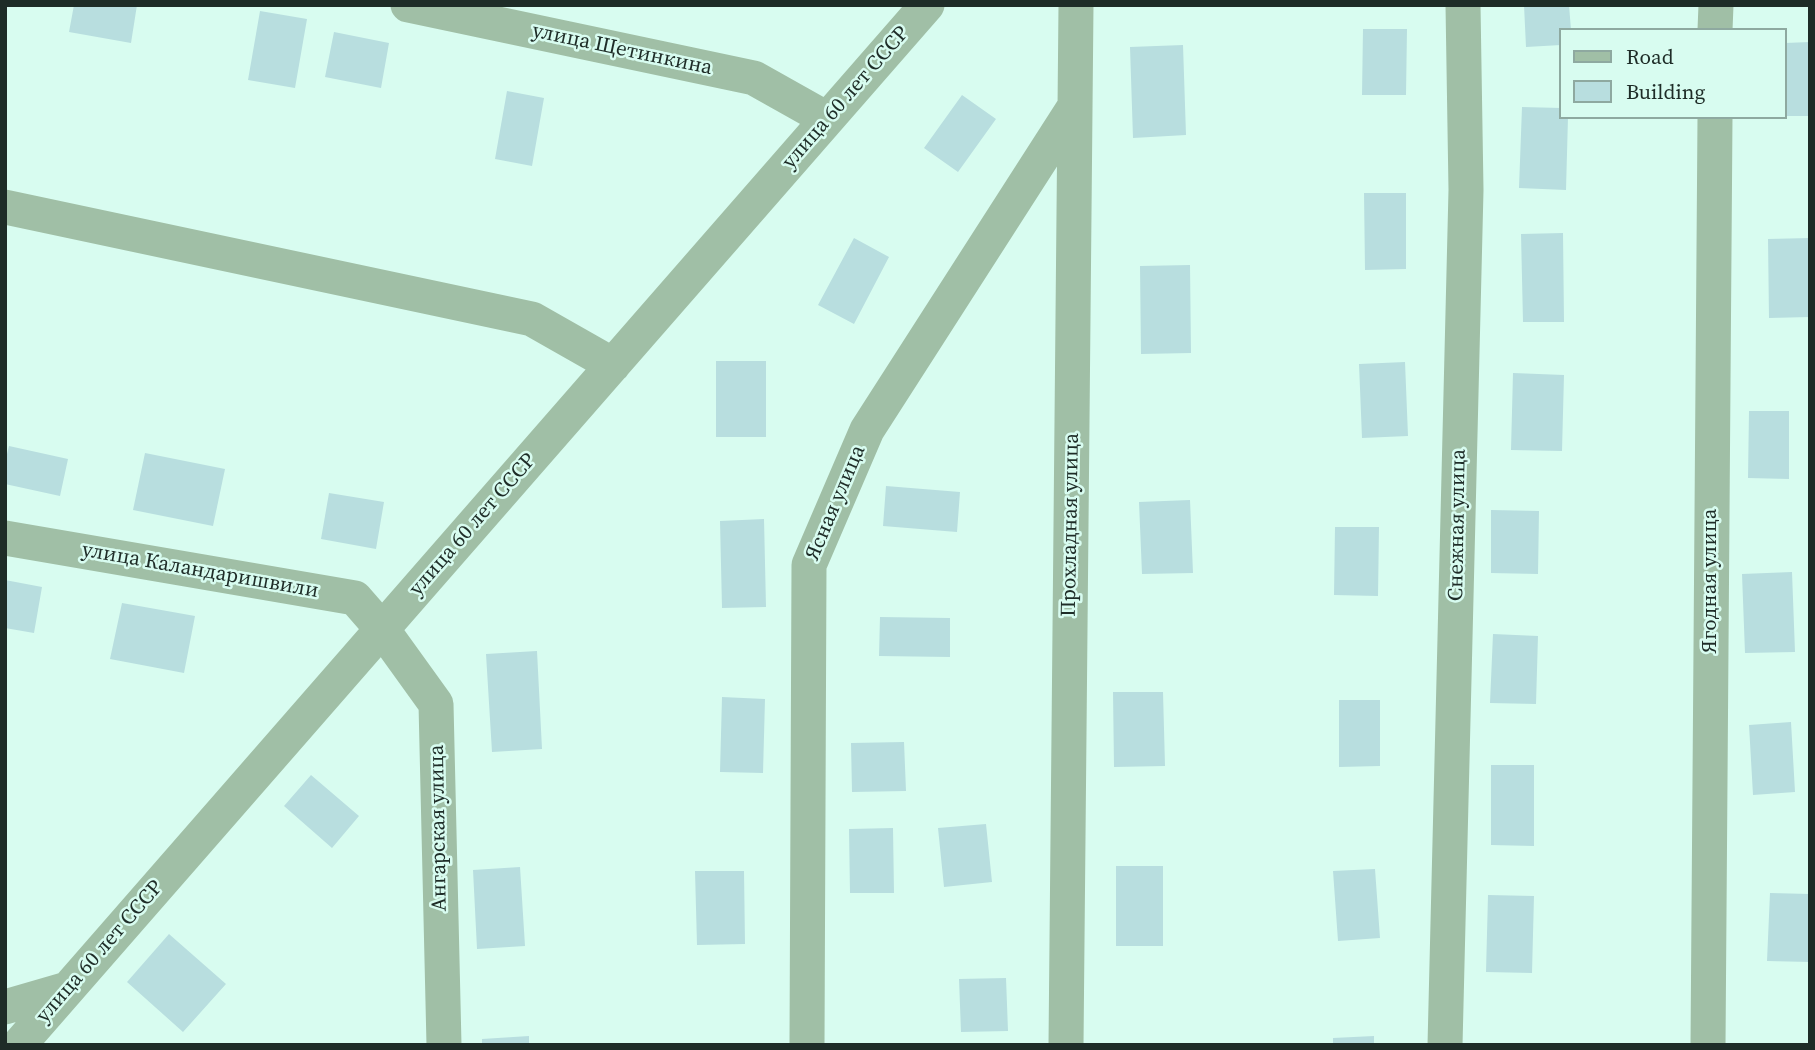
<!DOCTYPE html>
<meta charset="utf-8">
<style>
body{margin:0}
#map{position:relative;width:1815px;height:1050px;overflow:hidden;background:#d8fcf0;font-family:"Source Serif 4",serif}
canvas{display:block}
.frame{position:absolute;inset:0;border:7px solid #1e2c27;pointer-events:none}
.legend{position:absolute;left:1559px;top:28px;width:228px;height:91px;box-sizing:border-box;background:#d8fcf0;border:2px solid #8ea9a0;margin:0;padding:9px 12px;list-style:none;font-size:21px;color:#1e2c27}
.legend li{display:flex;align-items:center;gap:14px;height:35px}
.legend b{width:35px;border:2px solid #8ea9a0}
</style>
<div id="map">
<canvas width="1815" height="1050"></canvas>
<div class="frame"></div>
<ul class="legend">
<li><b style="height:9px;background:#a0bfa6"></b>Road</li>
<li><b style="height:19px;background:#b8dedf"></b>Building</li>
</ul>
</div>
<script>
const g = document.querySelector('canvas').getContext('2d');
g.lineJoin = 'round';
function paint(path, color) { g.fillStyle = color; g.fill(path, 'evenodd'); }
function stroke(path, color, width, dash) { g.strokeStyle = color; g.lineWidth = width; g.lineCap = dash ? 'butt' : 'round'; g.setLineDash(dash || []); g.stroke(path); }
function write(font, color, halo, rows, align = 'center') {
  g.font = font + ' "Source Serif 4",serif'; g.lineWidth = 5; g.setLineDash([]); g.textBaseline = 'middle'; g.strokeStyle = halo; g.fillStyle = color; for (const [text, x, y, turn = 0] of rows) {
    g.save(); g.translate(x, y); g.rotate((+turn || 0) * Math.PI / 180); g.textAlign = isNaN(turn) ? turn : align; if (halo) g.strokeText(text, 0, 0); g.fillText(text, 0, 0); g.restore();
  }
}
paint(new Path2D(`
 M 74,5 L 137,5 L 131,43 L 69,32 Z
 M 1524,5 L 1569,5 L 1571,30 L 1561,30 L 1561,45 L 1526,47 Z
 M 260,11 L 307,19 L 295,88 L 248,80 Z
 M 1363,29 L 1407,29 L 1406,95 L 1362,95 Z
 M 334,32 L 389,43 L 381,88 L 325,77 Z
 M 1810,42 L 1810,116 L 1785,116 L 1785,43 Z
 M 1183,45 L 1186,135 L 1133,138 L 1130,47 Z
 M 507,91 L 544,98 L 532,166 L 495,159 Z
 M 962,95 L 996,119 L 958,172 L 924,148 Z
 M 1522,107 L 1561,108 L 1561,117 L 1568,117 L 1566,190 L 1519,188 Z
 M 1364,193 L 1406,193 L 1406,269 L 1365,270 Z
 M 1563,233 L 1564,322 L 1523,322 L 1521,234 Z
 M 854,238 L 889,257 L 854,324 L 818,305 Z
 M 1810,238 L 1810,317 L 1769,318 L 1768,239 Z
 M 1190,265 L 1191,353 L 1141,354 L 1140,266 Z
 M 716,361 L 766,361 L 766,437 L 716,437 Z
 M 1405,362 L 1408,436 L 1362,438 L 1359,364 Z
 M 1513,373 L 1564,375 L 1562,451 L 1511,450 Z
 M 1749,411 L 1789,411 L 1789,479 L 1748,478 Z
 M 9,446 L 68,459 L 60,496 L 5,484 L 5,462 Z
 M 145,453 L 225,469 L 213,526 L 133,510 Z
 M 886,486 L 960,492 L 957,532 L 883,526 Z
 M 329,493 L 384,502 L 376,549 L 321,539 Z
 M 1190,500 L 1193,573 L 1142,574 L 1139,502 Z
 M 1491,510 L 1539,511 L 1538,574 L 1491,573 Z
 M 764,519 L 766,607 L 722,608 L 720,521 Z
 M 1335,527 L 1379,527 L 1378,596 L 1334,595 Z
 M 1792,572 L 1795,652 L 1745,653 L 1742,574 Z
 M 5,580 L 42,587 L 34,633 L 5,628 Z
 M 122,603 L 195,616 L 184,673 L 110,659 Z
 M 880,617 L 950,618 L 950,657 L 879,656 Z
 M 1493,634 L 1538,636 L 1536,704 L 1490,703 Z
 M 537,651 L 542,749 L 492,752 L 486,654 Z
 M 1113,692 L 1163,692 L 1165,766 L 1114,767 Z
 M 722,697 L 765,699 L 763,773 L 720,772 Z
 M 1339,700 L 1380,700 L 1380,766 L 1339,767 Z
 M 1791,722 L 1795,792 L 1753,795 L 1749,725 Z
 M 904,742 L 906,791 L 852,792 L 851,743 Z
 M 1491,765 L 1534,765 L 1534,846 L 1491,845 Z
 M 311,775 L 359,816 L 332,848 L 284,806 Z
 M 986,824 L 992,882 L 944,887 L 938,828 Z
 M 893,828 L 894,893 L 850,893 L 849,829 Z
 M 1116,866 L 1163,866 L 1163,946 L 1116,946 Z
 M 520,867 L 525,946 L 477,949 L 473,870 Z
 M 1375,869 L 1380,938 L 1338,941 L 1333,871 Z
 M 695,871 L 744,871 L 745,944 L 697,945 Z
 M 1770,893 L 1810,894 L 1810,962 L 1767,961 Z
 M 1488,895 L 1534,896 L 1532,973 L 1486,972 Z
 M 169,934 L 226,984 L 183,1032 L 127,982 Z
 M 1006,978 L 1008,1031 L 961,1032 L 959,979 Z
 M 529,1036 L 529,1045 L 482,1045 L 482,1039 Z
 M 1374,1036 L 1374,1045 L 1333,1045 L 1333,1038 Z`), '#b8dedf');
stroke(new Path2D(`
 M 408,5 L 754,78 L 827,119
 M 1715,30 L 1716,5
 M 5,207 L 532,319 L 613,365
 M 5,538 L 355,598 L 382,629 L 436,704 L 444,1045
 M 5,1007 L 67,989
 M 19,1045 L 927,5
 M 807,1045 L 809,565 L 867,430 L 1075,106
 M 1066,1045 L 1076,5
 M 1445,1045 L 1466,190 L 1463,5
 M 1708,1045 L 1715,117`), '#a0bfa6', 35);
write('21px', '#1e2c27', '#d8fcf0', [
 ["улица Щетинкина",622,50,12],
 ["улица 60 лет СССР",846,98,-49],
 ["Ясная улица",836,503,-67],
 ["улица 60 лет СССР",473,525,-49],
 ["Прохладная улица",1071,525,-89],
 ["Снежная улица",1458,525,-89],
 ["улица Каландаришвили",200,571,10],
 ["Ягодная улица",1711,581,-90],
 ["Ангарская улица",439,828,-91],
 ["улица 60 лет СССР",100,952,-49]
]);
</script>
